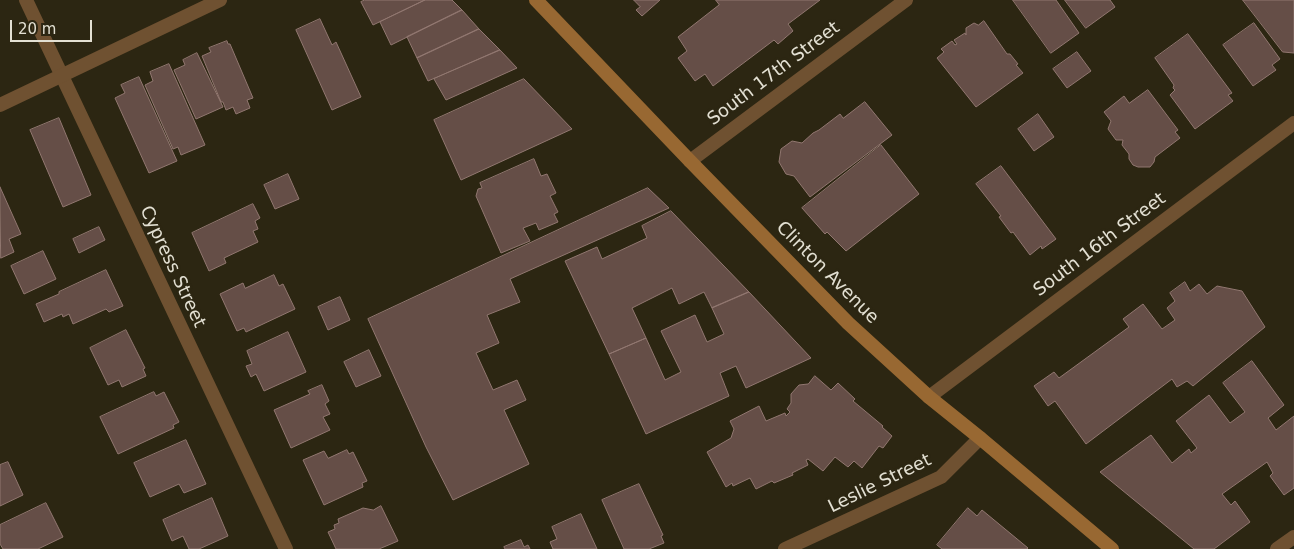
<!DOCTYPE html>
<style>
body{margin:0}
#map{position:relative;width:1294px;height:549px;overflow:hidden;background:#2c2612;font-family:"DejaVu Sans",sans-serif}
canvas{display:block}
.scale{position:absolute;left:10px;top:20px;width:82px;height:22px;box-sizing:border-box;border:2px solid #e3e0d3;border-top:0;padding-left:6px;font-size:15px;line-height:18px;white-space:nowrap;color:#e3e0d3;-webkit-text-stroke:4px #2c2612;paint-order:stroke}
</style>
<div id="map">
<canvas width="1294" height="549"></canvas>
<div class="scale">20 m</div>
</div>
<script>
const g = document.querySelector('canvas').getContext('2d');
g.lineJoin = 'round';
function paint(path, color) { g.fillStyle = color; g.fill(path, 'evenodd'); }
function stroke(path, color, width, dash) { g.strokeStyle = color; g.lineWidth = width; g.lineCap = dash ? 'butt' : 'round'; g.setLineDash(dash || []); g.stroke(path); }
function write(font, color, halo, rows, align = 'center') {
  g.font = font + ' "DejaVu Sans",sans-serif'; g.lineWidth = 5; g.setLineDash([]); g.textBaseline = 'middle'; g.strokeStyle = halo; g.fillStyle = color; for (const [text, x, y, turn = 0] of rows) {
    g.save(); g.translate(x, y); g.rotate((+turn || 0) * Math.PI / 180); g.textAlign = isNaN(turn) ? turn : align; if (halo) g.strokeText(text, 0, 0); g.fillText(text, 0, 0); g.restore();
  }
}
const building = new Path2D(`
 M 365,0 L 425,0 L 373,25 L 361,2 Z
 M 425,0 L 452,0 L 462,10 L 391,45 L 380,22 Z
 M 634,0 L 660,0 L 642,16 L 636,10 L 640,7 Z
 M 716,0 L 820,0 L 788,24 L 793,31 L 778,44 L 774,40 L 713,86 L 705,74 L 695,81 L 678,58 L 687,51 L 678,37 L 719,5 Z
 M 1013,0 L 1056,0 L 1079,33 L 1051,53 Z
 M 1065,0 L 1110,0 L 1115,7 L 1086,28 Z
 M 1243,0 L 1294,0 L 1294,53 L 1283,52 Z
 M 462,10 L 479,29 L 417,58 L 407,37 Z
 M 320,19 L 332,45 L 336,42 L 361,97 L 332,110 L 296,30 Z
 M 984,21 L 1007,54 L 1010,54 L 1018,64 L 1016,65 L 1023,73 L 976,107 L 937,58 L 944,52 L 941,49 L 952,41 L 955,45 L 957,44 L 954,40 L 965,33 L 966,35 L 966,28 L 974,23 L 978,25 Z
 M 1254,23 L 1280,59 L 1272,65 L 1276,70 L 1253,86 L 1223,45 Z
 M 479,29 L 500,50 L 428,81 L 417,58 Z
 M 1188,34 L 1232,93 L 1228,95 L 1233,101 L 1195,129 L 1170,95 L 1175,90 L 1173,88 L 1174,85 L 1155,58 Z
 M 227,41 L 228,44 L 230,44 L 253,98 L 247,100 L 250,108 L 236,114 L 233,107 L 226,110 L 223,102 L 221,102 L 202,56 L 211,52 L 209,48 Z
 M 500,50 L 517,68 L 446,100 L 434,79 Z
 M 1077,52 L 1091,71 L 1067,88 L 1053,69 Z
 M 197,53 L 223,107 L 196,119 L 174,70 L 185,65 L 183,60 Z
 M 169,64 L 205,145 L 181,155 L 178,147 L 173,149 L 145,85 L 153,81 L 150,72 Z
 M 139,77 L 177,161 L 149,173 L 115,98 L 125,93 L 121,85 Z
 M 524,79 L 572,129 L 461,180 L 434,120 Z
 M 1148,90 L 1178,130 L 1175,132 L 1180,138 L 1155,157 L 1154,162 L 1150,167 L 1138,167 L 1133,165 L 1129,159 L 1129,154 L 1122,145 L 1123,140 L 1116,140 L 1108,129 L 1111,121 L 1104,112 L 1124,96 L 1129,103 Z
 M 865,102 L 892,135 L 810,197 L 794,176 L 786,174 L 779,162 L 781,149 L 792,141 L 802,143 L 813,133 L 819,130 L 840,114 L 843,118 Z
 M 1038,114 L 1054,137 L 1034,151 L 1018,129 Z
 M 59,118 L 91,195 L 63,207 L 30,130 Z
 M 881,145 L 919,194 L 846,251 L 827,232 L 825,234 L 802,208 Z
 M 534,159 L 541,176 L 547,174 L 556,193 L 550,196 L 558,212 L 554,214 L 558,222 L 539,230 L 536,223 L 523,228 L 530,241 L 501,253 L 476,196 L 478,189 L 482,188 L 480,183 Z
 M 1001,166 L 1056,239 L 1042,249 L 1041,246 L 1030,255 L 1013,232 L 1011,233 L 999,217 L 1001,216 L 976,184 Z
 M 288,174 L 299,199 L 275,209 L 264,185 Z
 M 0,187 L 21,234 L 9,239 L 14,252 L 1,258 Z
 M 648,188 L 669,208 L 510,279 L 520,302 L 487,315 L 499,343 L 476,353 L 493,390 L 517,380 L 526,400 L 504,410 L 529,464 L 453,500 L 426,447 L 368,319 Z
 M 253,204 L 260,218 L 255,221 L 258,229 L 253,231 L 258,242 L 224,258 L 226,263 L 209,271 L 192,233 Z
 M 671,211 L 749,292 L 712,308 L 704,292 L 679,304 L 672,288 L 632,308 L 646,338 L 609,354 L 565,261 L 597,247 L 602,259 L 647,238 L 642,226 Z
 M 99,227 L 105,240 L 79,253 L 73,239 Z
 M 43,251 L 56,279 L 24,294 L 11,266 Z
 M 106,270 L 123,306 L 109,312 L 106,309 L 73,324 L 69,314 L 63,317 L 62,314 L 44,322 L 36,304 L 59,294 L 59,292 Z
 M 274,275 L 279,286 L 283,284 L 295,309 L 246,332 L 244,328 L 237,331 L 220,294 L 243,283 L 245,288 Z
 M 1185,282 L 1190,291 L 1199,284 L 1207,294 L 1217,286 L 1242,291 L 1265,327 L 1193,386 L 1187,381 L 1177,387 L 1172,379 L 1086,444 L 1055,401 L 1048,406 L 1034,386 L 1054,372 L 1059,378 L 1129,327 L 1123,319 L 1143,304 L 1162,329 L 1175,320 L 1167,308 L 1175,301 L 1170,293 Z
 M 749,292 L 811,358 L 746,388 L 736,366 L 720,373 L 729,396 L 646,434 L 609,354 L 646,338 L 665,380 L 681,372 L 661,331 L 695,315 L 707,342 L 724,334 L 712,308 Z
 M 340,297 L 350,320 L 328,330 L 318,307 Z
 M 126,330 L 145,368 L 143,369 L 146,376 L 122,387 L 119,380 L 108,385 L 90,348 Z
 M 288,332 L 306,372 L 264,391 L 256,374 L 251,377 L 246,366 L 252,364 L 247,351 Z
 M 369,350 L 381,376 L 356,387 L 344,362 Z
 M 1252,361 L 1284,405 L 1268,418 L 1276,430 L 1294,416 L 1294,488 L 1284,495 L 1270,476 L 1273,473 L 1267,462 L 1222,494 L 1231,505 L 1235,501 L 1250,522 L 1214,549 L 1194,549 L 1100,472 L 1151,435 L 1172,463 L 1189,449 L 1191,453 L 1197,448 L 1176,421 L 1209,395 L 1230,423 L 1245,412 L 1223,383 Z
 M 815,376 L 831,390 L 838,383 L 855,399 L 853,401 L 883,426 L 882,427 L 892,436 L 883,448 L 879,446 L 862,468 L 854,461 L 848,467 L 835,457 L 823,471 L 808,459 L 806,460 L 808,465 L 792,473 L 793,475 L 774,483 L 772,481 L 756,489 L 750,478 L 733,486 L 732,483 L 726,487 L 707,452 L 731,438 L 734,429 L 730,421 L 759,406 L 766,421 L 785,413 L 786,416 L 790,412 L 787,409 L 791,403 L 791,394 L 799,385 L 808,384 Z
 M 322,385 L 329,401 L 325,404 L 330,414 L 323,417 L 330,430 L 291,448 L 274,410 L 310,394 L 308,391 Z
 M 154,392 L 156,396 L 164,392 L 179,422 L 173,425 L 174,428 L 118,454 L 100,417 Z
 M 186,440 L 206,484 L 184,493 L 179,484 L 150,497 L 134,463 Z
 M 347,450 L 349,454 L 353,452 L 367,481 L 362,483 L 363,487 L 324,505 L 303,460 L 324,451 L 328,458 Z
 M 8,462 L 23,495 L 0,506 L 0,465 Z
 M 639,484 L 663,535 L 661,536 L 664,543 L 649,549 L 624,549 L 602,500 Z
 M 212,498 L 228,536 L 199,549 L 189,549 L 183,536 L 172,541 L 163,520 Z
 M 46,503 L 63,537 L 38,549 L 3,549 L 0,544 L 0,525 Z
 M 381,506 L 398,541 L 379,549 L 336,549 L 328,532 L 335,529 L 334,525 L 339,523 L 338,519 L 363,508 L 373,510 Z
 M 968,508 L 977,516 L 982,510 L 1028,548 L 1027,549 L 942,549 L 937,545 Z
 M 581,514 L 597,549 L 553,549 L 550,542 L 557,539 L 552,527 Z
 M 521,540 L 524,547 L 528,545 L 530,549 L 505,549 L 504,547 Z`);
paint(building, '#654e47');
stroke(building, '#917770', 1);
stroke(new Path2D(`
 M 26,0 L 286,549
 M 690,161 L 906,0
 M 929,397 L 1294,123
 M 785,549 L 941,477 L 980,438
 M 1277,549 L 1294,537`), '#6f5131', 14);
stroke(new Path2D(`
 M 0,105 L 220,0`), '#6f5131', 14);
stroke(new Path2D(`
 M 536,0 L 690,161 L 848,323 L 929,397 L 980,438 L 1112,549`), '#986832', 14);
write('18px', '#e3e0d3', '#2c2612', [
 ["South 17th Street",774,74,-37],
 ["South 16th Street",1100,245,-37],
 ["Cypress Street",172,267,65],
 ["Clinton Avenue",827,273,45],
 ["Leslie Street",880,484,-26]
]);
</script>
